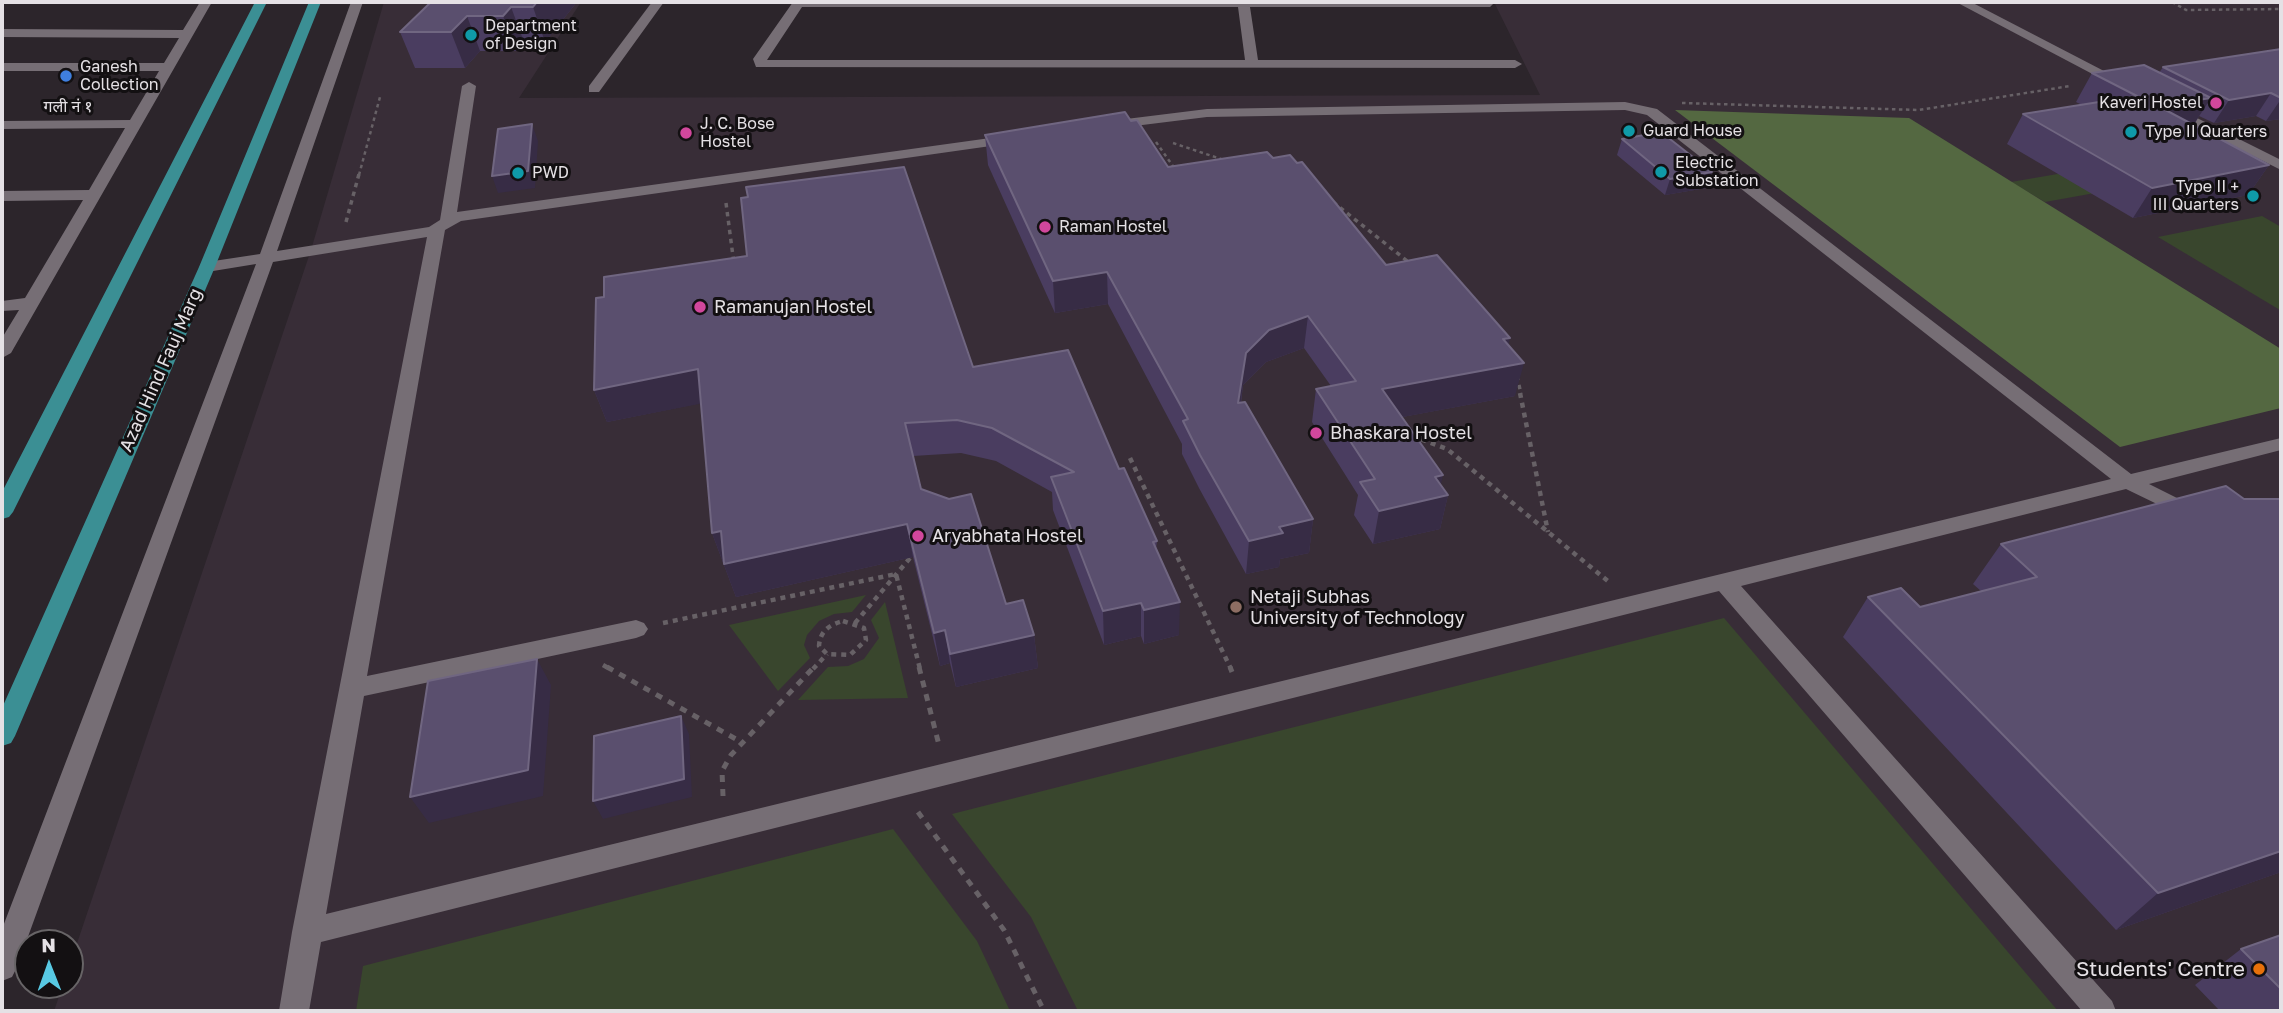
<!DOCTYPE html>
<meta charset="utf-8">
<style>
body{margin:0}
#map{position:relative;width:2283px;height:1013px;overflow:hidden;background:#2c252b;font-family:"Golos Text",sans-serif}
canvas{display:block}
.frame{position:absolute;inset:0;border:4px solid #e5e1e5;pointer-events:none}
.north{position:absolute;left:14px;top:929px;width:70px;height:70px;box-sizing:border-box;background:#131012;border:2px solid #676466;border-radius:50%;rotate:359deg;font-size:19px;font-weight:700;line-height:28px;text-align:center;color:#e5e1e5}
.north::after{content:'';display:block;margin:auto;width:24px;height:32px;background:#58c9e3;clip-path:polygon(50% 0,100% 100%,50% 72%,0 100%)}
</style>
<div id="map">
<canvas width="2283" height="1013"></canvas>
<div class="frame"></div>
<div class="north">N</div>
</div>
<script>
const g = document.querySelector('canvas').getContext('2d');
g.lineJoin = 'round';
function paint(path, color) { g.fillStyle = color; g.fill(path, 'evenodd'); }
function stroke(path, color, width, dash) { g.strokeStyle = color; g.lineWidth = width; g.lineCap = dash ? 'butt' : 'round'; g.setLineDash(dash || []); g.stroke(path); }
function write(font, color, halo, rows, align = 'center') {
  g.font = font + ' "Golos Text","Noto Sans Devanagari",sans-serif'; g.lineWidth = 6; g.setLineDash([]); g.textBaseline = 'middle'; g.strokeStyle = halo; g.fillStyle = color; for (const [text, x, y, turn = 0] of rows) {
    g.save(); g.translate(x, y); g.rotate((+turn || 0) * Math.PI / 180); g.textAlign = isNaN(turn) ? turn : align; if (halo) g.strokeText(text, 0, 0); g.fillText(text, 0, 0); g.restore();
  }
}
paint(new Path2D(`
 M 384,2 L 581,2 L 519,98 L 1540,95 L 1494,2 L 2281,2 L 2281,1011 L 54,1011 L 63,985 L 70,985 L 70,964 L 311,250 Z`), '#382d37');
paint(new Path2D(`
 M 2221,146 L 2256,164 L 2045,202 L 2011,182 Z
 M 2262,216 L 2281,227 L 2280,310 L 2158,237 Z
 M 866,595 L 852,612 L 834,614 L 819,621 L 807,635 L 804,645 L 810,658 L 778,691 L 729,625 Z
 M 885,602 L 908,698 L 798,700 L 828,667 L 848,666 L 864,659 L 879,638 L 871,620 Z
 M 1724,618 L 2058,1011 L 1078,1011 L 1031,917 L 952,814 Z
 M 893,829 L 977,941 L 1010,1011 L 356,1011 L 363,966 Z`), '#39462d');
paint(new Path2D(`
 M 1675,110 L 1909,118 L 2281,349 L 2281,408 L 2120,447 Z`), '#546841');
stroke(new Path2D(`
 M 2172,2 L 2186,10 L 2281,9
 M 1682,103 L 1919,110 L 2070,86
 M 1156,142 L 1175,169
 M 1173,143 L 1224,160
 M 359,175 L 380,97`), '#676166', 2.5, [3.5, 3.5]);
stroke(new Path2D(`
 M 1333,202 L 1411,264
 M 726,203 L 734,264
 M 346,222 L 359,174
 M 1517,376 L 1521,394`), '#676166', 3.5, [4.5, 4.5]);
stroke(new Path2D(`
 M 1520,393 L 1548,532
 M 1412,436 L 1447,449 L 1609,582
 M 1130,458 L 1231,669
 M 843,621 L 864,628 L 866,640 L 850,655 L 827,654 L 819,646 C 820,631 829,625 843,621 Z
 M 663,623 L 896,574 L 920,669
 M 855,623 L 910,558
 M 603,665 L 610,669
 M 813,669 L 827,654`), '#676166', 4.5, [5, 5]);
stroke(new Path2D(`
 M 607,667 L 743,743
 M 919,667 L 939,745
 M 1230,667 L 1232,672
 M 723,796 L 722,771 L 731,755 L 814,667
 M 918,812 L 1004,930 L 1044,1011`), '#676166', 5, [7, 7]);
paint(new Path2D(`
 M 200,2 L 212,2 L 11,353 L 2,358 L 2,338 L 19,310 L 2,311 L 2,301 L 25,298 L 83,200 L 2,201 L 2,191 L 89,190 L 125,128 L 2,129 L 2,121 L 130,120 L 159,71 L 2,71 L 2,63 L 164,63 L 179,38 L 2,37 L 2,29 L 183,30 Z
 M 351,2 L 363,2 L 277,251 L 429,227 L 440,220 L 462,86 L 469,82 L 476,86 L 457,212 L 1012,135 L 1019,139 L 1012,143 L 461,221 L 445,230 L 367,676 L 636,620 L 644,623 L 648,629 L 644,635 L 636,638 L 364,696 L 326,914 L 2111,479 L 1647,115 L 1625,110 L 1207,117 L 1110,129 L 1103,125 L 1110,121 L 1207,109 L 1625,102 L 1657,109 L 2131,474 L 2281,438 L 2281,450 L 2149,484 L 2195,507 L 2199,512 L 2195,517 L 2188,519 L 2126,489 L 1741,586 L 2112,1001 L 2116,1011 L 2082,1011 L 1719,591 L 321,942 L 309,1011 L 279,1011 L 292,932 L 427,237 L 273,262 L 17,967 L 12,977 L 2,981 L 2,929 L 256,264 L 207,272 L 199,267 L 207,262 L 260,254 Z
 M 652,2 L 664,2 L 599,92 L 589,92 L 589,86 Z
 M 793,2 L 1495,2 L 1490,7 L 1250,7 L 1258,60 L 1515,60 L 1522,64 L 1515,68 L 756,67 L 753,59 ZM 802,7 L 1238,7 L 1245,60 L 767,60 Z
 M 1956,2 L 1971,2 L 2131,85 L 2119,88 Z
 M 2171,105 L 2281,160 L 2281,170 L 2166,112 L 2164,109 Z`), '#766e75');
paint(new Path2D(`
 M 255,2 L 267,2 L 13,512 L 9,517 L 2,519 L 2,492 Z
 M 309,2 L 321,2 L 215,267 L 15,736 L 11,743 L 2,746 L 2,708 L 199,267 Z`), '#3b8f94');
paint(new Path2D(`
 M 431,2 L 577,2 L 545,42 L 524,42 L 516,51 L 480,51 L 465,68 L 415,68 L 400,32 Z
 M 2281,49 L 2281,119 L 2266,121 L 2256,116 L 2214,123 L 2199,116 L 2194,125 L 2269,165 L 2248,195 L 2133,218 L 2007,144 L 2023,114 L 2082,105 L 2076,102 L 2092,73 L 2159,73 L 2163,67 Z
 M 1131,121 L 1168,167 L 1273,158 L 1386,265 L 1508,345 L 1515,396 L 1402,417 L 1441,485 L 1448,495 L 1440,529 L 1373,544 L 1354,515 L 1358,495 L 1312,422 L 1316,389 L 1331,386 L 1304,348 L 1266,362 L 1243,385 L 1241,403 L 1313,519 L 1309,553 L 1280,559 L 1279,567 L 1246,574 L 1199,488 L 1182,454 L 1182,444 L 1108,304 L 1055,313 L 988,165 L 985,135 Z
 M 1622,139 L 1712,172 L 1706,188 L 1665,195 L 1617,155 Z
 M 973,367 L 1119,469 L 1157,541 L 1156,549 L 1179,635 L 1144,644 L 1141,636 L 1104,645 L 1053,510 L 1052,492 L 996,461 L 961,453 L 913,456 L 921,489 L 1006,604 L 1034,635 L 1038,668 L 956,687 L 950,663 L 940,666 L 913,557 L 736,597 L 712,533 L 701,403 L 607,422 L 594,390 Z
 M 2226,486 L 2281,872 L 2116,930 L 1843,637 L 1868,597 L 1920,607 L 1981,591 L 1973,584 L 2001,544 Z
 M 2281,935 L 2281,1011 L 2220,1011 L 2195,985 L 2241,949 Z`), '#4a3d60');
paint(new Path2D(`
 M 537,2 L 577,2 L 545,42 L 533,7 Z
 M 511,7 L 524,42 L 516,51 L 503,16 Z
 M 467,16 L 480,51 L 465,68 L 451,32 Z
 M 2271,93 L 2256,116 L 2214,123 L 2229,100 Z
 M 2211,98 L 2192,127 L 2158,106 Z
 M 2281,99 L 2281,119 L 2266,121 Z
 M 532,124 L 538,141 L 535,188 L 498,193 L 492,176 Z
 M 2269,165 L 2248,195 L 2133,218 L 2152,188 Z
 M 1712,172 L 1706,188 L 1665,195 L 1670,179 Z
 M 1107,272 L 1108,304 L 1055,313 L 1053,281 Z
 M 1308,316 L 1304,348 L 1266,362 L 1243,385 L 1236,436 L 1238,403 L 1246,353 L 1269,330 Z
 M 1510,338 L 1503,367 L 1524,363 L 1515,396 L 1376,422 L 1382,389 L 1503,339 Z
 M 698,369 L 709,402 L 607,422 L 594,390 Z
 M 1443,475 L 1438,498 L 1448,495 L 1440,529 L 1373,544 L 1379,511 L 1435,477 Z
 M 1313,519 L 1309,553 L 1280,559 L 1279,567 L 1246,574 L 1249,541 L 1279,527 Z
 M 907,524 L 913,557 L 736,597 L 712,533 L 721,531 Z
 M 1180,602 L 1179,635 L 1144,644 L 1144,610 Z
 M 1141,603 L 1141,636 L 1104,645 L 1103,611 Z
 M 945,630 L 950,663 L 940,666 L 934,633 Z
 M 1034,635 L 1038,668 L 956,687 L 950,654 Z
 M 537,659 L 551,685 L 543,796 L 429,823 L 410,797 Z
 M 681,716 L 689,734 L 692,797 L 603,819 L 593,801 Z
 M 2281,851 L 2281,872 L 2116,930 L 2158,893 Z`), '#372c45');
const building = new Path2D(`
 M 431,2 L 537,2 L 533,7 L 511,7 L 503,16 L 467,16 L 451,32 L 400,32 Z
 M 2281,49 L 2281,98 L 2271,93 L 2229,100 L 2163,67 Z
 M 2144,65 L 2211,98 L 2158,106 L 2269,165 L 2152,188 L 2023,114 L 2137,96 L 2092,73 Z
 M 1125,112 L 1131,121 L 1137,120 L 1168,167 L 1267,152 L 1273,158 L 1290,155 L 1297,163 L 1302,162 L 1386,265 L 1437,255 L 1510,338 L 1503,339 L 1524,363 L 1382,389 L 1443,475 L 1435,477 L 1448,495 L 1379,511 L 1360,482 L 1375,479 L 1316,389 L 1356,381 L 1308,316 L 1269,330 L 1246,353 L 1238,403 L 1245,402 L 1313,519 L 1279,527 L 1283,533 L 1249,541 L 1200,455 L 1183,421 L 1188,419 L 1107,272 L 1053,281 L 985,135 Z
 M 532,124 L 528,171 L 492,176 L 498,129 Z
 M 1661,132 L 1712,172 L 1670,179 L 1622,139 Z
 M 904,167 L 973,367 L 1068,350 L 1119,469 L 1124,468 L 1157,541 L 1153,542 L 1180,602 L 1144,610 L 1141,603 L 1103,611 L 1051,477 L 1074,472 L 992,428 L 957,420 L 905,423 L 921,489 L 949,499 L 971,494 L 1006,604 L 1023,600 L 1034,635 L 950,654 L 945,630 L 934,633 L 907,524 L 724,564 L 721,531 L 712,533 L 698,369 L 594,390 L 596,298 L 604,297 L 604,277 L 747,256 L 741,198 L 748,197 L 746,187 Z
 M 2226,486 L 2244,499 L 2281,499 L 2281,851 L 2158,893 L 1868,597 L 1901,588 L 1920,607 L 2037,577 L 2001,544 Z
 M 537,659 L 528,770 L 410,797 L 428,681 Z
 M 681,716 L 684,779 L 593,801 L 594,736 Z
 M 2281,935 L 2281,989 L 2241,949 Z`);
paint(building, '#5a4f6e');
stroke(building, '#706681', 2);
for (const [x, y, r, color] of [
 [471,35,7,"#0f9aa8"],
 [66,76,7,"#3f7fe0"],
 [2216,103,7,"#d1479c"],
 [1629,131,7,"#0f9aa8"],
 [2131,132,7,"#0f9aa8"],
 [686,133,7,"#d1479c"],
 [1661,172,7,"#0f9aa8"],
 [518,173,7,"#0f9aa8"],
 [2253,196,7,"#0f9aa8"],
 [1045,227,7,"#d1479c"],
 [700,307,7,"#d1479c"],
 [1316,433,7,"#d1479c"],
 [918,536,7,"#d1479c"],
 [1236,607,7,"#8d6e63"],
 [2259,969,7,"#e8710a"]
]) { const dot = new Path2D(); dot.arc(x, y, r, 0, 2 * Math.PI); g.fillStyle = color; g.fill(dot); stroke(dot, '#131012', 2.5); }
write('16px', '#e5e1e5', '#131012', [
 ["Department",485,26],
 ["of Design",485,44],
 ["Ganesh",80,67],
 ["Collection",80,85],
 ["Kaveri Hostel",2202,103,"right"],
 ["J. C. Bose",700,124],
 ["Hostel",700,142],
 ["Guard House",1643,131],
 ["Type II Quarters",2145,132],
 ["Electric",1675,163],
 ["Substation",1675,181],
 ["PWD",532,173],
 ["Type II +",2239,187,"right"],
 ["III Quarters",2239,205,"right"],
 ["Raman Hostel",1059,227]
], 'left');
write('16px', '#e5e1e5', '#131012', [
 ["गली नं १",68,107]
]);
write('18px', '#e5e1e5', '#131012', [
 ["Ramanujan Hostel",714,307],
 ["Bhaskara Hostel",1330,433],
 ["Aryabhata Hostel",932,536],
 ["Netaji Subhas",1250,597],
 ["University of Technology",1250,618]
], 'left');
write('18px', '#e5e1e5', '#131012', [
 ["Azad Hind Fauj Marg",161,370,-66]
]);
write('21px', '#e5e1e5', '#131012', [
 ["Students' Centre",2245,969]
], 'right');
</script>
